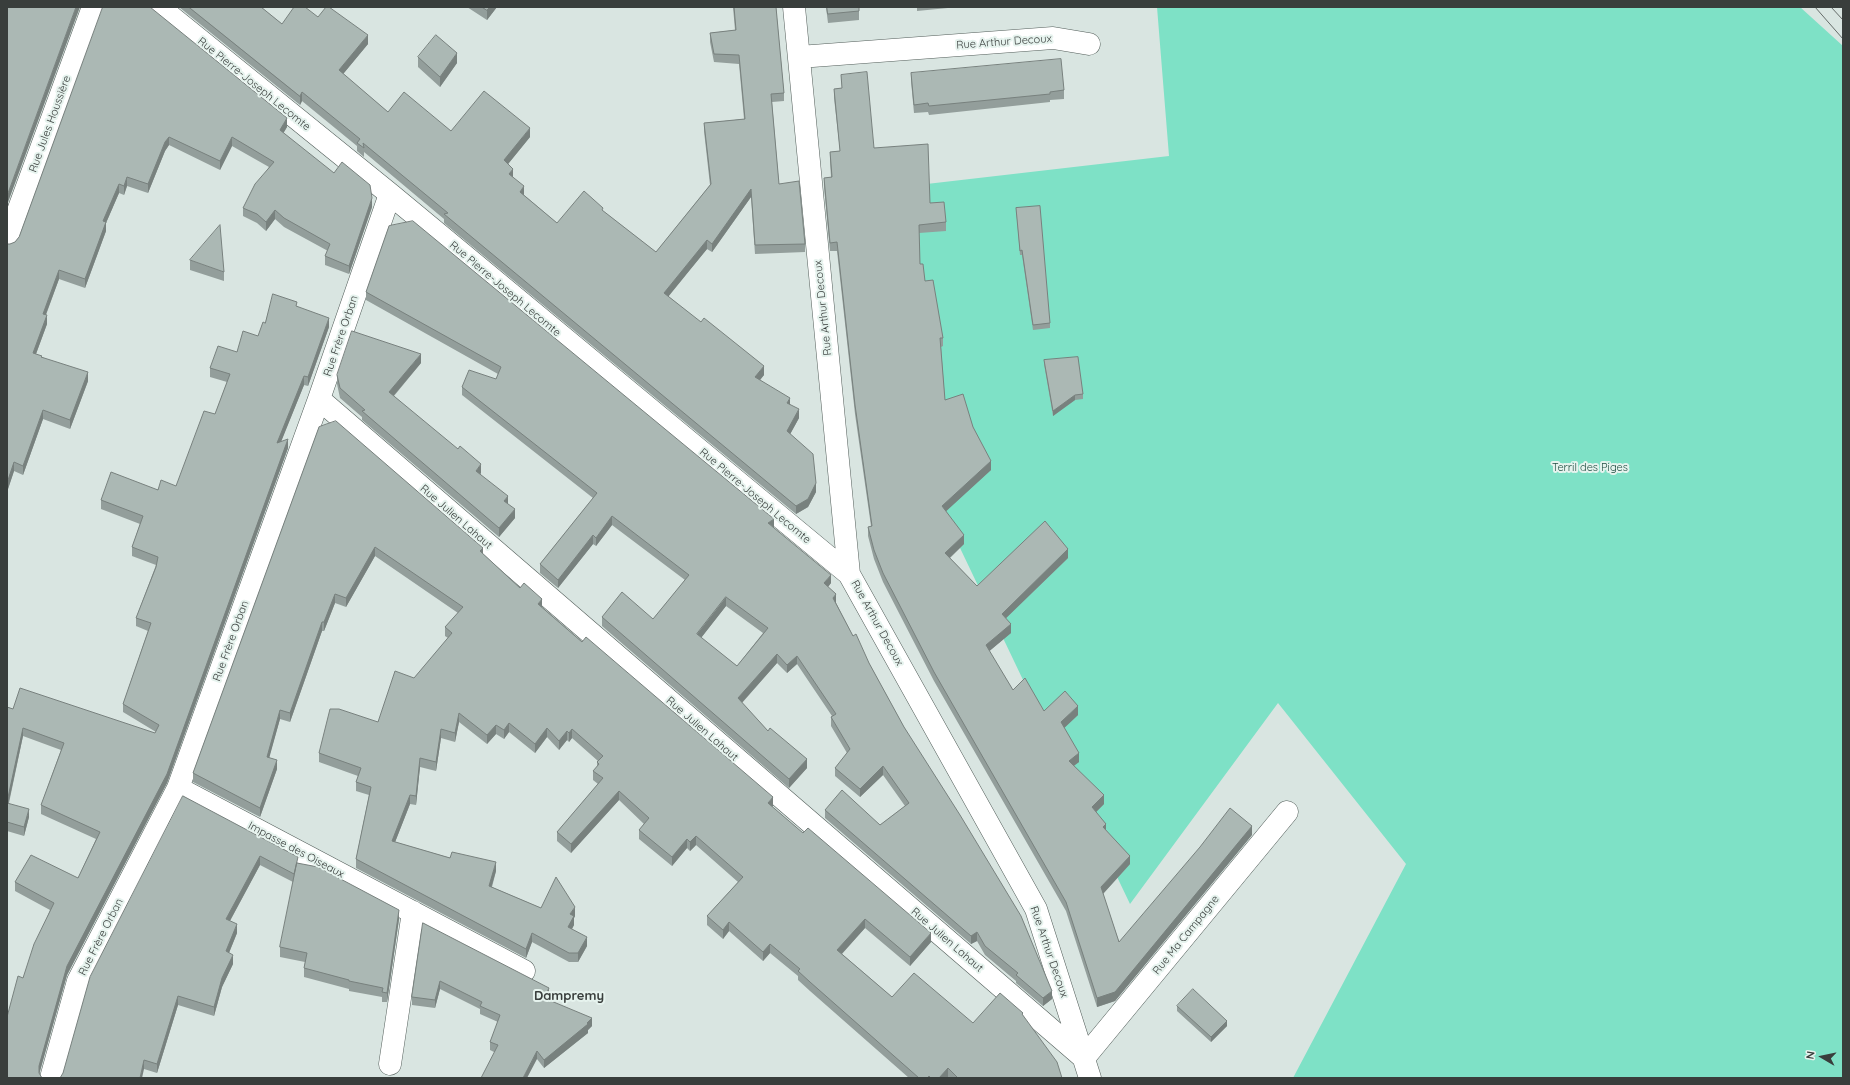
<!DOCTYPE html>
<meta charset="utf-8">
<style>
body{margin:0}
#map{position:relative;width:1850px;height:1085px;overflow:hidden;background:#d9e5e1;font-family:Quicksand,sans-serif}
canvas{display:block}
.frame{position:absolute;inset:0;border:8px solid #393e3c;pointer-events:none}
.north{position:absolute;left:1802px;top:1037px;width:40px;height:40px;-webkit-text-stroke:3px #e6f3ee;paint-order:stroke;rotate:279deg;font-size:11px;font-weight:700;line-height:16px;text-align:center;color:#393e3c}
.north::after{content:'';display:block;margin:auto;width:14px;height:18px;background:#393e3c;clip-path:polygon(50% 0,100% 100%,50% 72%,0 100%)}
</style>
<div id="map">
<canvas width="1850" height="1085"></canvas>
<div class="frame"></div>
<div class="north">N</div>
</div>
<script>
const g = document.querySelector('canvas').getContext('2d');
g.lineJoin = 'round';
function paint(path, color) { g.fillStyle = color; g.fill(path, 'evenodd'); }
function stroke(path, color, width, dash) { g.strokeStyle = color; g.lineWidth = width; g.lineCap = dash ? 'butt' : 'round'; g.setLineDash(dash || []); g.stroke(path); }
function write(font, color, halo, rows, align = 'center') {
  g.font = font + ' Quicksand,sans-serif'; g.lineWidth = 4; g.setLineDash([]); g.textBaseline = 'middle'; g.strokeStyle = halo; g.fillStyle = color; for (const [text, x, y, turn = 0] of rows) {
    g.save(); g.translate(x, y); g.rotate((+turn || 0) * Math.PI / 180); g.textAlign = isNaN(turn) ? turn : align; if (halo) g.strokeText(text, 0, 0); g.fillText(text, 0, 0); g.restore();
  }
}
paint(new Path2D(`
 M 1157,7 L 1800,7 L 1843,46 L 1843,1078 L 1293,1078 L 1406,864 L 1278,703 L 1130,904 L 929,483 L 892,188 L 1169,156 Z`), '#7ee1c6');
const minor = new Path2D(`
 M 159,7 L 390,194 L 849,574
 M 794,7 L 849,574 L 1036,909 L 1090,1078
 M 799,57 L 1053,38 L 1089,44
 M 7,241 L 93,7
 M 319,399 L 1084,1058 L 1287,812
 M 178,788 L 524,971
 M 390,1064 L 413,912
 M 51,1078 L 78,981 L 178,788 L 319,399 L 390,194`);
stroke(minor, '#535e5a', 23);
stroke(minor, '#fff', 22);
stroke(new Path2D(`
 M 1815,7 L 1843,39
 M 1831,7 L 1843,20`), '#646b68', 1);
paint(new Path2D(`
 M 103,7 L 287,127 L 283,133 L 372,207 L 349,274 L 325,265 L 325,256 L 328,251 L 284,227 L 275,219 L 266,231 L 257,223 L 243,216 L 243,208 L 269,167 L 232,146 L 220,170 L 169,145 L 165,151 L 148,193 L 127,186 L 124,195 L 119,193 L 106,223 L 106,231 L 85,288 L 59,279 L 46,315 L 47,324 L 36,354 L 42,357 L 88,381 L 70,429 L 43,419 L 23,475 L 14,471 L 7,492 L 7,244 L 10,244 L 15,242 L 19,237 Z
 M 179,7 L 261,7 L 282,24 L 318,17 L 368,44 L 343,74 L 388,112 L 451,131 L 530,137 L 508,164 L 513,177 L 524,195 L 557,223 L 603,211 L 656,252 L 710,185 L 704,131 L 704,123 L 744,119 L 739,64 L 714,62 L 710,42 L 710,33 L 735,30 L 733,7 L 776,7 L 784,93 L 784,101 L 772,102 L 779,184 L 805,244 L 805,252 L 755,254 L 751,197 L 712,252 L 707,249 L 668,296 L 764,375 L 760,380 L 790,404 L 799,418 L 790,434 L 816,492 L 808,507 L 796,514 L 444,223 L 444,219 L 364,152 L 364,157 L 357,151 L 357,146 L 302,101 L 300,105 Z
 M 467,7 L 497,7 L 487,20 Z
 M 826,7 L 859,7 L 859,20 L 828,23 Z
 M 917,7 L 958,7 L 917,11 Z
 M 418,57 L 457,63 L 440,87 L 418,67 Z
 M 911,73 L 1064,90 L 1064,99 L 1050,100 L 1050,102 L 929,115 L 928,112 L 914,113 L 911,81 Z
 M 841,75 L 874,148 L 930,203 L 946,222 L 946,231 L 919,233 L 920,264 L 925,281 L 943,338 L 943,346 L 941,347 L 945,400 L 973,427 L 991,470 L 946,511 L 964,544 L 950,558 L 977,586 L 1068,558 L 1006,618 L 1011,633 L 989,651 L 1013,690 L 1044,711 L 1078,715 L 1064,728 L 1079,762 L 1074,766 L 1104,804 L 1096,812 L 1106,830 L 1130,864 L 1103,894 L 1119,942 L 1252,835 L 1115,1001 L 1097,1007 L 1066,911 L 934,681 L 883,582 L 874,559 L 868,536 L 868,527 L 871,526 L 855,414 L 837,251 L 830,251 L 824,187 L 824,178 L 831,177 L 830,161 L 830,152 L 840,151 L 834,98 L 834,89 L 842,88 Z
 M 1016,208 L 1050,323 L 1050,328 L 1033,330 L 1022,255 L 1020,255 Z
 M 389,226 L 774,528 L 831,583 L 828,587 L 853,636 L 869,663 L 1052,999 L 1043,1006 L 1016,983 L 1016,981 L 985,955 L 977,941 L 971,944 L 825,818 L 825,810 L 880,825 L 905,806 L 883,775 L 860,797 L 835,776 L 835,768 L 847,753 L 831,726 L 831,717 L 832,716 L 797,664 L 787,673 L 777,663 L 742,703 L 768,731 L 807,768 L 789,788 L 602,626 L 602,617 L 653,619 L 685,580 L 612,525 L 596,546 L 593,544 L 558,588 L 540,573 L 540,564 L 593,498 L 462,395 L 462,387 L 496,379 L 498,374 L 366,300 L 366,292 ZM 726,606 L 763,633 L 737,666 L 701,638 Z
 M 190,260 L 224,272 L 224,281 L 190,270 Z
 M 297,306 L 329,327 L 308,386 L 304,385 L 281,441 L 288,448 L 167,783 L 67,975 L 39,1073 L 7,1078 L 23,978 L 50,910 L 15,891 L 15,882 L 78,878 L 96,839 L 41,814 L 41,805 L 61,750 L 23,736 L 9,803 L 29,817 L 24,836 L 7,831 L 7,707 L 13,709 L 155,733 L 156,732 L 123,712 L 123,704 L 148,631 L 136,626 L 136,618 L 156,565 L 132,556 L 132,547 L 140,524 L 101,509 L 101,500 L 176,486 L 215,414 L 227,382 L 210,377 L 210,368 L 237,352 L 258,336 L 265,323 Z
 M 1044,360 L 1083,394 L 1083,399 L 1075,400 L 1053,416 L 1044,364 Z
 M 421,363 L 394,396 L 481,473 L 480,474 L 508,504 L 515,518 L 499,537 L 362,420 L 362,417 L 340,398 L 337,384 L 337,375 Z
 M 319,427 L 483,554 L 542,607 L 773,806 L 772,807 L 931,942 L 910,966 L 865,928 L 842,954 L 892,997 L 973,1023 L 1023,1016 L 1062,1078 L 949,1078 L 948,1077 L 947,1078 L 909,1078 L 810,991 L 798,980 L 798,976 L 770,953 L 763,961 L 729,931 L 723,939 L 707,925 L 707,916 L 738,882 L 696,845 L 690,851 L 687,848 L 672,866 L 639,839 L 639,830 L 644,824 L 619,800 L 571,853 L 557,841 L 557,832 L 598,784 L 593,780 L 593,771 L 597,767 L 597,762 L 598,761 L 572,738 L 569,742 L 567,740 L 559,750 L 547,737 L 535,753 L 509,732 L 504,739 L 496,734 L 487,744 L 459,722 L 455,742 L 441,738 L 436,771 L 420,767 L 416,805 L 410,804 L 395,842 L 496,871 L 492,887 L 541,908 L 575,916 L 574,918 L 574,925 L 572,929 L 587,946 L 578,962 L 569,962 L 532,942 L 526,958 L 356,868 L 356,859 L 369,795 L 356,791 L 356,782 L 358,776 L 319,762 L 319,753 L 378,722 L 414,678 L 448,638 L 445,636 L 445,627 L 458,613 L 375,556 L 346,607 L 335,603 L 324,631 L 322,631 L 290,722 L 280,719 L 269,757 L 277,769 L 260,817 L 193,782 L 193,773 Z
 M 183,796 L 298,863 L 399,919 L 387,1002 L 382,1002 L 382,997 L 349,991 L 349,989 L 304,977 L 304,968 L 305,962 L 280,957 L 280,947 L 293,882 L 260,865 L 230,921 L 237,933 L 229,953 L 233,964 L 222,987 L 214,1016 L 178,1005 L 157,1073 L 144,1069 L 63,1073 Z
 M 423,923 L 549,996 L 547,1000 L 592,1026 L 588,1030 L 588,1033 L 544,1068 L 537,1059 L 494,1052 L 490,1050 L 490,1042 L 498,1022 L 480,1014 L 480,1009 L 440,989 L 435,1008 L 412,1005 L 412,997 Z
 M 1177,1006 L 1227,1026 L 1211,1042 L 1177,1011 Z`), '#939e9b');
paint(new Path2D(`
 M 76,7 L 80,7 L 7,205 L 7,196 Z
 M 490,7 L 497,7 L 487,20 L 487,10 Z
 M 368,35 L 368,44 L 339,79 L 339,70 Z
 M 457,53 L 457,63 L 440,87 L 440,77 Z
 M 302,92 L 302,101 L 300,105 L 300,96 Z
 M 287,118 L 287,127 L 280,139 L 280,130 Z
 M 530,128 L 530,137 L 504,169 L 504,160 Z
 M 169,137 L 169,145 L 165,151 L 148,193 L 148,184 L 165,142 Z
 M 232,137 L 232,146 L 220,170 L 220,161 Z
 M 513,169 L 513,177 L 509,183 L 509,174 Z
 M 127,177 L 127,186 L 124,195 L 124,186 Z
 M 119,184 L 119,193 L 106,223 L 106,231 L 85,288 L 85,279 L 103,221 Z
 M 524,186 L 524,195 L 520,200 L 520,192 Z
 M 751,189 L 751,197 L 712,252 L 712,244 Z
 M 372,198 L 372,207 L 349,274 L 349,266 Z
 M 275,210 L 275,219 L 266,231 L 266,222 Z
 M 707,240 L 707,249 L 664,302 L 664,293 Z
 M 59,270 L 59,279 L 43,322 L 43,314 Z
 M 47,315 L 47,324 L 33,362 L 33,353 Z
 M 329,318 L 329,327 L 308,386 L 308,377 Z
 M 421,354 L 421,363 L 389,401 L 389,392 Z
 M 764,366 L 764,375 L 755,386 L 755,377 Z
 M 88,372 L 88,381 L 70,429 L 70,420 Z
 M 304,376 L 304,385 L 277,452 L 277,443 Z
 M 1075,395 L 1075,400 L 1053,416 L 1053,411 Z
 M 790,398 L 790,406 L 787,403 Z
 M 799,409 L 799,418 L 787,440 L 787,431 Z
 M 43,410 L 43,419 L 23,475 L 23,466 Z
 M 288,439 L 288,448 L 167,783 L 67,975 L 39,1075 L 39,1066 L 67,966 Z
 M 991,461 L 991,470 L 942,515 L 942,506 Z
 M 14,462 L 14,471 L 7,492 L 7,483 Z
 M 481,464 L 481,473 L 476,480 L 476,471 Z
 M 816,483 L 816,492 L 808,507 L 796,514 L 796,506 Z
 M 508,496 L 508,505 L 504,501 Z
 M 515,509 L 515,518 L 499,537 L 499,528 Z
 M 612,516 L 612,525 L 596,546 L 596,538 Z
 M 774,519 L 774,528 L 768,523 Z
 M 593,535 L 593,544 L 558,588 L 558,580 Z
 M 964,535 L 964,544 L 945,562 L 945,553 Z
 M 375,547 L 375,556 L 346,607 L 346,598 Z
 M 483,548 L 483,557 L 480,551 Z
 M 1068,549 L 1068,558 L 1002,622 L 1002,614 Z
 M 831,575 L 831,583 L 824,592 L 824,583 Z
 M 335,594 L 335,603 L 324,631 L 324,622 Z
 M 836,594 L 836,603 L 833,606 L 833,598 Z
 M 726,597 L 726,606 L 697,643 L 697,634 Z
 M 542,599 L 542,608 L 538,604 Z
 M 322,622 L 322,631 L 290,722 L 290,713 Z
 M 1011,624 L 1011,633 L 986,654 L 986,645 Z
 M 777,654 L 777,663 L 738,707 L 738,698 Z
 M 797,656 L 797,664 L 787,673 L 787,665 Z
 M 1078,706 L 1078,715 L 1061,731 L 1061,722 Z
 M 280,710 L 280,719 L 267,766 L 267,757 Z
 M 459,713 L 459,722 L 455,742 L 455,733 Z
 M 509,723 L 509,732 L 504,739 L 504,730 Z
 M 496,725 L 496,734 L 487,744 L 487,735 Z
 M 23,728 L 23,736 L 7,810 L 7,802 Z
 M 547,728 L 547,737 L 535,753 L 535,744 Z
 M 441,729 L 441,738 L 436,771 L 436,762 Z
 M 572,729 L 572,738 L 569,742 L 569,733 Z
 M 567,731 L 567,740 L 559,750 L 559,741 Z
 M 1079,753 L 1079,762 L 1069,769 L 1069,761 Z
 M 420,758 L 420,767 L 416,805 L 416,796 Z
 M 807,759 L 807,768 L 789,788 L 789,779 Z
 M 277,760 L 277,769 L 260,817 L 260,808 Z
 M 883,766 L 883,775 L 860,797 L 860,789 Z
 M 619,791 L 619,800 L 571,853 L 571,844 Z
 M 410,795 L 410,804 L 392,850 L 392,841 Z
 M 1104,795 L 1104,804 L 1092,816 L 1092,807 Z
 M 773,797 L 773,806 L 768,812 L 768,803 Z
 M 29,809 L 29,817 L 24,836 L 24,827 Z
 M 1106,824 L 1106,833 L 1103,827 Z
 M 1252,826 L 1252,835 L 1115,1001 L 1097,1007 L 1097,998 Z
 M 696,836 L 696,845 L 690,851 L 690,842 Z
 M 687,839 L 687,848 L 672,866 L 672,857 Z
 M 260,856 L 260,865 L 226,928 L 226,919 Z
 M 1130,856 L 1130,864 L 1101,896 L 1101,887 Z
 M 496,862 L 496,871 L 489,895 L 489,886 Z
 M 575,907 L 575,916 L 574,918 L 574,925 L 568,936 L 568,927 L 570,914 Z
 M 399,910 L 399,919 L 387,1002 L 387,993 Z
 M 865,919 L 865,928 L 837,959 L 837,950 Z
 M 729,922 L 729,931 L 723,939 L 723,930 Z
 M 237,924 L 237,933 L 226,960 L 226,951 Z
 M 977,932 L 977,941 L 971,944 L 971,936 Z
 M 532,933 L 532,942 L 526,958 L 526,949 Z
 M 931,933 L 931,942 L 910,966 L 910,957 Z
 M 587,937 L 587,946 L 578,962 L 578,953 Z
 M 770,944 L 770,953 L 763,961 L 763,952 Z
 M 233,955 L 233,964 L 222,987 L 214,1016 L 214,1007 L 222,978 Z
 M 440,981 L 440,989 L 435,1008 L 435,1000 Z
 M 549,988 L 549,996 L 544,1007 L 544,998 Z
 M 1052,991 L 1052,999 L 1043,1006 L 1043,998 Z
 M 178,996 L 178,1005 L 157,1073 L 157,1064 Z
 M 592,1018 L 592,1026 L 588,1030 L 588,1033 L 544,1068 L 544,1060 Z
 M 1227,1021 L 1227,1026 L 1211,1042 L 1211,1037 Z
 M 537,1051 L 537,1059 L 527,1078 L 523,1078 Z
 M 144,1060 L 144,1069 L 142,1078 L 140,1078 Z
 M 948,1068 L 948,1077 L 947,1078 L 939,1078 Z`), '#78817e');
const building = new Path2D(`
 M 7,7 L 76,7 L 7,196 Z
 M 103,7 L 150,7 L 287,118 L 280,130 L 334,173 L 342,162 L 370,185 L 372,198 L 349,266 L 325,256 L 330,244 L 284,218 L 275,210 L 266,222 L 257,214 L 243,208 L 255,184 L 274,162 L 232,137 L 220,161 L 169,137 L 165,142 L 148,184 L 127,177 L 124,186 L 119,184 L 103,221 L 106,222 L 85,279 L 59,270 L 43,314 L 47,315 L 33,353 L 42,356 L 41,357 L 88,372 L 70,420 L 43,410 L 23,466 L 14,462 L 7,483 L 7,244 L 10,244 L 15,242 L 19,237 Z
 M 189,7 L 261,7 L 282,24 L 294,7 L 305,7 L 318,17 L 326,7 L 329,7 L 368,35 L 339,70 L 388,112 L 404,92 L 451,131 L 484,91 L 530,128 L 504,160 L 513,169 L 509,174 L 524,186 L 520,192 L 557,223 L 584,191 L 603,208 L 602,210 L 656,252 L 711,184 L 704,123 L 745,119 L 739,55 L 714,54 L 710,33 L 736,30 L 734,7 L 776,7 L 784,93 L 771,94 L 779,184 L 799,181 L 805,244 L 755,245 L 751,189 L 712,244 L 707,240 L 664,293 L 701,322 L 704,318 L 764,366 L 755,377 L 790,398 L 787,403 L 799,409 L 787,431 L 813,454 L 816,483 L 808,499 L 796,506 L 444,214 L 448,213 L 363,143 L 364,148 L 357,143 L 360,139 L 302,92 L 300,96 Z
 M 482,7 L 490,7 L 487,10 Z
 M 827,7 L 859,7 L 859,11 L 828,14 Z
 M 436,35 L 457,53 L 440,77 L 418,57 Z
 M 1061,59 L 1064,90 L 1050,92 L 1050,94 L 929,106 L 928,103 L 914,105 L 911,73 Z
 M 867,72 L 874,148 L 928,144 L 930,203 L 944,202 L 946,222 L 919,225 L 920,264 L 923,264 L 925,281 L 933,280 L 943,338 L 940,338 L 945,400 L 963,394 L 973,427 L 991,461 L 942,506 L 964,535 L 945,553 L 977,586 L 1045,521 L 1068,549 L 1002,614 L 1011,624 L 986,645 L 1013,690 L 1025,678 L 1044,711 L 1065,691 L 1078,706 L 1061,722 L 1079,753 L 1069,761 L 1104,795 L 1092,807 L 1106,824 L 1103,827 L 1130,856 L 1101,887 L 1119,942 L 1200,847 L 1230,808 L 1252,826 L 1115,992 L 1097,998 L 1066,902 L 934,672 L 883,573 L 874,550 L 868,527 L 872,526 L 855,405 L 837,242 L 830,243 L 824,178 L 832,177 L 830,152 L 840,151 L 834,89 L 842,88 L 841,75 Z
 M 1040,206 L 1050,323 L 1033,325 L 1022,250 L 1020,251 L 1016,208 Z
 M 413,221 L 774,519 L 768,523 L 831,575 L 824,583 L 836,594 L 833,598 L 853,636 L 856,634 L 869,663 L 904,727 L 960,815 L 1021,916 L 1052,991 L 1043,998 L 1016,975 L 1018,973 L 985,946 L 977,932 L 971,936 L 825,810 L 842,790 L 880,825 L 909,803 L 883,766 L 860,789 L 835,768 L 850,749 L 831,717 L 836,714 L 797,656 L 787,665 L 777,654 L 738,698 L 768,731 L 770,728 L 807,759 L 789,779 L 602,617 L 622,592 L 653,619 L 689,575 L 612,516 L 596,538 L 593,535 L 558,580 L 540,564 L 597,493 L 462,387 L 469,370 L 496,379 L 501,367 L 366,292 L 389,226 ZM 726,597 L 768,628 L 737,666 L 697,634 Z
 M 220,225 L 224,272 L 190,260 Z
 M 273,294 L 297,302 L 296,306 L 329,318 L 308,377 L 304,376 L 277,443 L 288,439 L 167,774 L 67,966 L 39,1066 L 39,1073 L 42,1078 L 7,1078 L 7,1017 L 18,976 L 23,978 L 34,944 L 54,903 L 15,882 L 31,855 L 78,878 L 100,832 L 41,805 L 64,743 L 23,728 L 7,802 L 7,707 L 13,709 L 20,688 L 155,733 L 159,725 L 123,704 L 151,623 L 136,618 L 156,567 L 158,557 L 132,547 L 143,516 L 101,500 L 111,472 L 158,490 L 161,480 L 176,486 L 204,411 L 215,414 L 230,374 L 210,368 L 218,346 L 237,352 L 243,331 L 258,336 L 263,322 L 265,323 Z
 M 352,331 L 421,354 L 389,392 L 458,449 L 460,446 L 481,464 L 476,471 L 508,496 L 504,501 L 515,509 L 499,528 L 362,411 L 365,410 L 340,388 L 337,375 Z
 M 1078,357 L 1083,394 L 1075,395 L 1053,411 L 1044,360 Z
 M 336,421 L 483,548 L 480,551 L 520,588 L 524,583 L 542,599 L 538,604 L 582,642 L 586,637 L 773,797 L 768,803 L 803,833 L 808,828 L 931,933 L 910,957 L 865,919 L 837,950 L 892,997 L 914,973 L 973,1023 L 1000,993 L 1023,1013 L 1022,1014 L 1057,1062 L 1062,1078 L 958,1078 L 948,1068 L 939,1078 L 931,1078 L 929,1076 L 927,1078 L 919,1078 L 810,982 L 798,971 L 800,969 L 770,944 L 763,952 L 729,922 L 723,930 L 707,916 L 743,877 L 696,836 L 690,842 L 687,839 L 672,857 L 639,830 L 649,818 L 619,791 L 571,844 L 557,832 L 603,778 L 593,771 L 599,764 L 597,762 L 603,756 L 572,729 L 569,733 L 567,731 L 559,741 L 547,728 L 535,744 L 509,723 L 504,730 L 496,725 L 487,735 L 459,713 L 455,733 L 441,729 L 436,762 L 420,758 L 416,796 L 410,795 L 392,841 L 450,858 L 452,852 L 496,862 L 489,886 L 541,908 L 556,877 L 575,907 L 570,914 L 574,916 L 568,927 L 587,937 L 578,953 L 569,953 L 532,933 L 526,949 L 356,859 L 371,787 L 356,782 L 361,768 L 319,753 L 330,709 L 339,709 L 378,722 L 395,671 L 414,678 L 452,633 L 445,627 L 463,607 L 375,547 L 346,598 L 335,594 L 324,622 L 322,622 L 290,713 L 280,710 L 267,757 L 277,760 L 260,808 L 193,773 L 319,427 Z
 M 183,796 L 298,857 L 294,874 L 260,856 L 226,919 L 237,924 L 226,951 L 233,955 L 222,978 L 214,1007 L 178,996 L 157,1064 L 144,1060 L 140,1078 L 60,1078 L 63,1073 L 90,977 Z
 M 7,803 L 29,809 L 24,827 L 7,822 Z
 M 297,863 L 318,867 L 399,910 L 387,993 L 382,992 L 383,988 L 349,981 L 349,980 L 304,968 L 307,953 L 280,947 Z
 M 423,923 L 549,988 L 544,998 L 592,1018 L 587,1023 L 588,1024 L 544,1060 L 537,1051 L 523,1078 L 481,1078 L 498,1045 L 490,1042 L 500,1015 L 480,1006 L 482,1002 L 440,981 L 435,1000 L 412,997 Z
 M 1193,989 L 1227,1021 L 1211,1037 L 1177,1006 Z`);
paint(building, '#abb8b4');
stroke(building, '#78817e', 1);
write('11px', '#393e3c', '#e6f3ee', [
 ["Rue Arthur Decoux",1004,42,-4],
 ["Rue Pierre-Joseph Lecomte",254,84,39],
 ["Rue Jules Houssière",50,124,-70],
 ["Rue Pierre-Joseph Lecomte",505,289,40],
 ["Rue Arthur Decoux",823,308,-96],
 ["Rue Frère Orban",341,336,-71],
 ["Rue Pierre-Joseph Lecomte",755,496,40],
 ["Rue Julien Lahaut",456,517,41],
 ["Rue Arthur Decoux",877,623,61],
 ["Rue Frère Orban",231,641,-70],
 ["Rue Julien Lahaut",702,729,41],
 ["Impasse des Oiseaux",296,850,28],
 ["Rue Ma Campagne",1186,935,-51],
 ["Rue Frère Orban",101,937,-63],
 ["Rue Julien Lahaut",947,940,41],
 ["Rue Arthur Decoux",1049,952,71]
]);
write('11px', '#214e42', '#e6f3ee', [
 ["Terril des Piges",1590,468]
]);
write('bold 13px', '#393e3c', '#e6f3ee', [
 ["Dampremy",569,996]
]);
</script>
